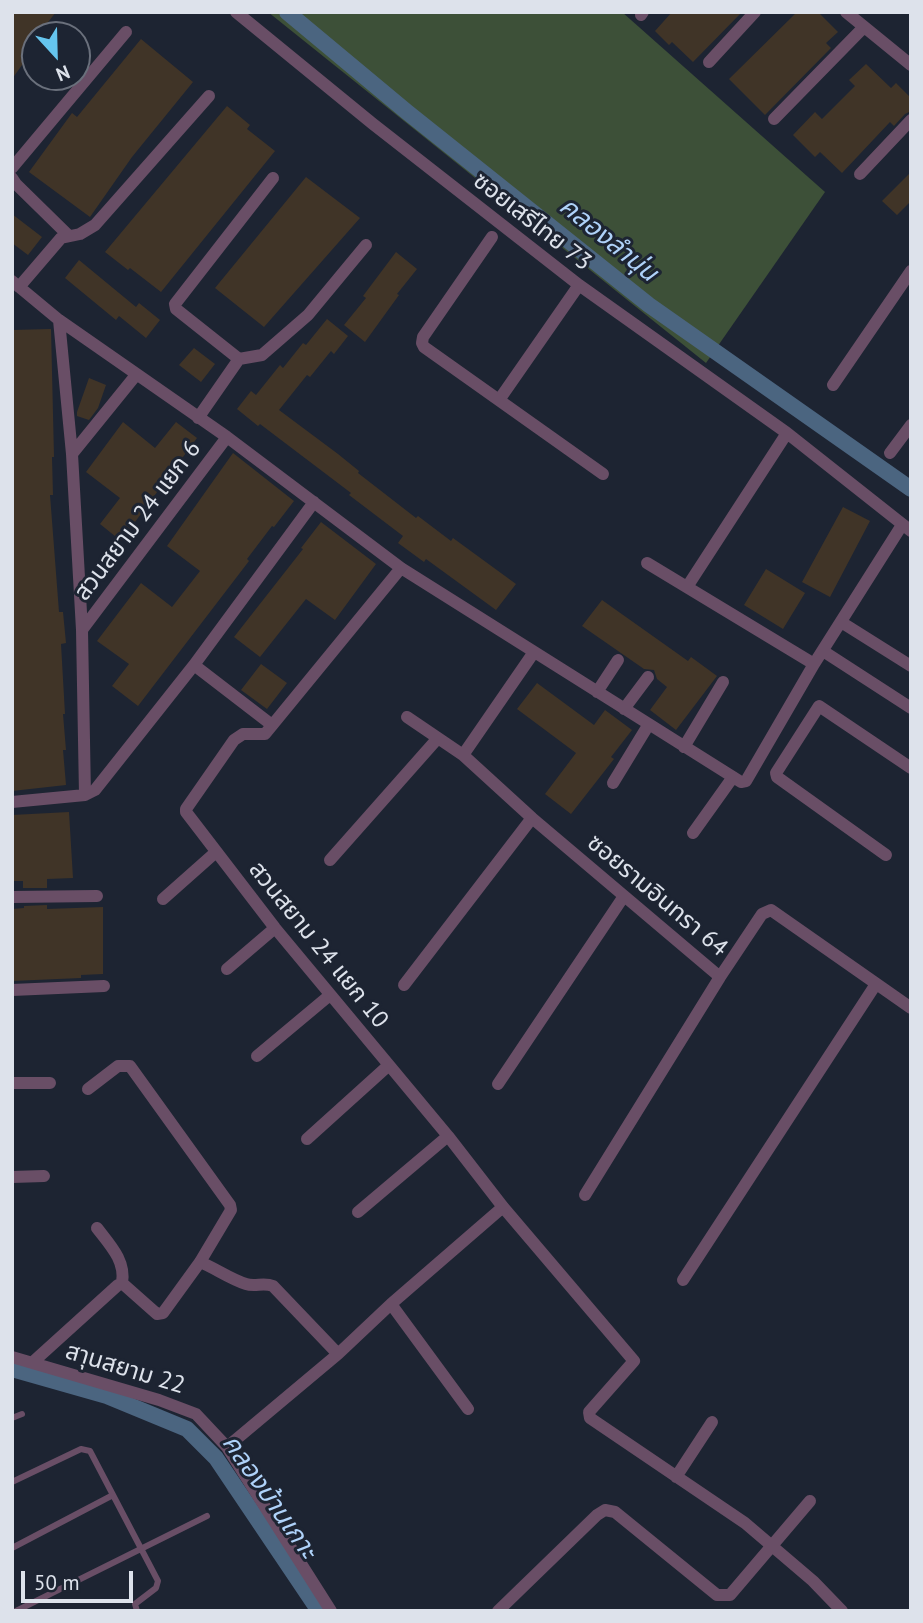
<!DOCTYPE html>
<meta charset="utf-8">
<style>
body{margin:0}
#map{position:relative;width:923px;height:1623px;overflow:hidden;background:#1d2432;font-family:"PT Sans",sans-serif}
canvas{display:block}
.frame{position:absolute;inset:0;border:14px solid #dde2eb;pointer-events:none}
.north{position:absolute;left:21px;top:21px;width:70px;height:70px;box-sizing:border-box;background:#1d2432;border:2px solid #6a707c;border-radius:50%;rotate:158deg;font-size:19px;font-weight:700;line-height:28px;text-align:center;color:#dde2eb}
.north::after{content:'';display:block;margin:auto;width:24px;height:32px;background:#65c5ee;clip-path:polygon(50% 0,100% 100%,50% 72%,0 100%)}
.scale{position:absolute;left:21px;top:1571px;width:112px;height:32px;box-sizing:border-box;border:4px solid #dde2eb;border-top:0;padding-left:9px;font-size:21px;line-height:24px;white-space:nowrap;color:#dde2eb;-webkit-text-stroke:5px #1d2432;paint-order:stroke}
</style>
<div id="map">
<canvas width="923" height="1623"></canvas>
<div class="frame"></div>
<div class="north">N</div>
<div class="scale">50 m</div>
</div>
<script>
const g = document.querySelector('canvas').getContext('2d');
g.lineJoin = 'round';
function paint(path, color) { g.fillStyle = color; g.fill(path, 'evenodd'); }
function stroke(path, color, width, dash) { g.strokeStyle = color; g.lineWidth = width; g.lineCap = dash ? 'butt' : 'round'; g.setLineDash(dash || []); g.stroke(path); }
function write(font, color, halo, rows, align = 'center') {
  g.font = font + ' "PT Sans","Noto Sans Thai",sans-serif'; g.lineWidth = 6; g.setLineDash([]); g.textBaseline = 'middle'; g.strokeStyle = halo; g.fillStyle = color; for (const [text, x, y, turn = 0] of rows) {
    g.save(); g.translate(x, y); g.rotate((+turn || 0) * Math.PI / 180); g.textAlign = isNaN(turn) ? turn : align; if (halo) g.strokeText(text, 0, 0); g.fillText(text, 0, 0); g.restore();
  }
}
paint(new Path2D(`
 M 268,12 L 622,12 L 825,192 L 706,363 Z`), '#3d5038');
stroke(new Path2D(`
 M 287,12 L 407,112 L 649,305 L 911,489
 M 12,1369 L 107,1396 L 187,1429 L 216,1458 L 319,1611`), '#4b6580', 16);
paint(new Path2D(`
 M 12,12 L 56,12 L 38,35 L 35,35 L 35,47 L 12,79 Z
 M 672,12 L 742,12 L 693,62 L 672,42 L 669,45 L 655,31 Z
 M 797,12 L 818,12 L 838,32 L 826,43 L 831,48 L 765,115 L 729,79 Z
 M 141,39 L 193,82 L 132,157 L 90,217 L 29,172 L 72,113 L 77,117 Z
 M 866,64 L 891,88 L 896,83 L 911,98 L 911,111 L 905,114 L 894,126 L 890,122 L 842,173 L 820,152 L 815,157 L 793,135 L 815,112 L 822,119 L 855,86 L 849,80 Z
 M 227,106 L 250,125 L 247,129 L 275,151 L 161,292 L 130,268 L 128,270 L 105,252 Z
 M 911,172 L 911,201 L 897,215 L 882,201 Z
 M 306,177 L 360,218 L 264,327 L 215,288 Z
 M 12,214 L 42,237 L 28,255 L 12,243 Z
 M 396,252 L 417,269 L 397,294 L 399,295 L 365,342 L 344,325 L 366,298 L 363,296 Z
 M 79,260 L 136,307 L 139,303 L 160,320 L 146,338 L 119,316 L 116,320 L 65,278 Z
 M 327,319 L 348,336 L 334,354 L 331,351 L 310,377 L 307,375 L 279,410 L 338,454 L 359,471 L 358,473 L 416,518 L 418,516 L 451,541 L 453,538 L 516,584 L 496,610 L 426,559 L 424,562 L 398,543 L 403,536 L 349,495 L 351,493 L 260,424 L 258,426 L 237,409 L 251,391 L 256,395 L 280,365 L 283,368 L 303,343 L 306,345 Z
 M 51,329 L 54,457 L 52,457 L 53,495 L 50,495 L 59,612 L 63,612 L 66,643 L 61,644 L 65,714 L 63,714 L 66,750 L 63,750 L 66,785 L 12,791 L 12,330 Z
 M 194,348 L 215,364 L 201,382 L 179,365 Z
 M 89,378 L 106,385 L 98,408 L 89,420 L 77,416 L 77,412 Z
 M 123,422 L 155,448 L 176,422 L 197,438 L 121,541 L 100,524 L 120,498 L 86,472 Z
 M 233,453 L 294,501 L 274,527 L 272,526 L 247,559 L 249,561 L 138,706 L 112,686 L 129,664 L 97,641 L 141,583 L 172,607 L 200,571 L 167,546 Z
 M 843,507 L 870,521 L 830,597 L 802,582 Z
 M 321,522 L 376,564 L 335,620 L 306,599 L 260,657 L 234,637 L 303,549 L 301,548 Z
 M 766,569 L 805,593 L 783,629 L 744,605 Z
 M 602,600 L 688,661 L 691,657 L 717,676 L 676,730 L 650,710 L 667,687 L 657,679 L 654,670 L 644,669 L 582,626 Z
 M 261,664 L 287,683 L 267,709 L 241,690 Z
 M 537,683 L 594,725 L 605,710 L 632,730 L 611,757 L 614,759 L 571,814 L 545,794 L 576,753 L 517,709 Z
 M 69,812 L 73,878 L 47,879 L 47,888 L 23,888 L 23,881 L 12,881 L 12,815 Z
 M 47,905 L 47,909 L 103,907 L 103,974 L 81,975 L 81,978 L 12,981 L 12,909 L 24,908 L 24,906 Z`), '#403427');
stroke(new Path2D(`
 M 12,1418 L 22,1414
 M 12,1482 L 81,1449 L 90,1451 L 158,1581 L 156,1588 L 135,1604 L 137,1611
 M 12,1548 L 113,1495
 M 16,1611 L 207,1516`), '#694e66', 6);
stroke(new Path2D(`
 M 236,12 L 373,124 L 579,285 L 787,433 L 911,531
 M 846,12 L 911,65
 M 641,15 L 643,12
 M 709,62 L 755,12
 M 774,119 L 864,27
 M 12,168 L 126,32
 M 860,174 L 911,120
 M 12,178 L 16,184 L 68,235
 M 492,237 L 423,337 L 422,343 L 424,347 L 603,474
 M 12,281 L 59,320 L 227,437 L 401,568 L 741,782 L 746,781 L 814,664 L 902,525
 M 19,287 L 61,238 L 80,234 L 95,225 L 209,96
 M 59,320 L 72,454 L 82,630 L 85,795
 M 239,359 L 176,309 L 175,304 L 273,178
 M 833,385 L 911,271
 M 499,400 L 579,285
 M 198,418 L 239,359 L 262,355 L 308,315 L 366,245
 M 890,453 L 911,425
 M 72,454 L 136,375
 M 647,563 L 814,664
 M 401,568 L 265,734 L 243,734 L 234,740 L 186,809 L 186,812 L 275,928 L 448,1136 L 503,1207 L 634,1361 L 589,1412 L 590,1418 L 745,1523 L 813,1581 L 842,1611
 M 687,587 L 787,433
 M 841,622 L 911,666
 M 82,630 L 227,437
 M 823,651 L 911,708
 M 194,665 L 272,725
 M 597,692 L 618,660
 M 624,709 L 648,677
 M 407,717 L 463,755 L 532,818 L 720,977
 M 684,747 L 723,682
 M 463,755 L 534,652
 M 613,783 L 649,724
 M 12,802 L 85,795 L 95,790 L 194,665 L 314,502
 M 693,833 L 733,777
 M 886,855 L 777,777 L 776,773 L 819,706 L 911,768
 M 330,860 L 438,738
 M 12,897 L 97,896
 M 163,899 L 216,852
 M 227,969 L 275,928
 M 404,985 L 532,818
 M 12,990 L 104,986
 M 257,1056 L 330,995
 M 12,1083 L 50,1083
 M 498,1084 L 624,896
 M 88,1089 L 118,1066 L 130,1066 L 230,1205 L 231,1210 L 200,1262 L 163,1313 L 157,1314 L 122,1283
 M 307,1139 L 389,1065
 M 12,1177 L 44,1176
 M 585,1195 L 720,977 L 762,914 L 771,910 L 911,1008
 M 358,1212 L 448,1136
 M 200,1262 C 215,1268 230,1279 246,1284 C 255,1287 264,1282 273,1286 L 338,1354
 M 683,1280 L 876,984
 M 391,1304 L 468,1409
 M 12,1357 L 159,1400 L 196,1414 L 227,1447 L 331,1611
 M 33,1362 L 118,1285 L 122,1283 C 126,1261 110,1245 97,1228
 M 227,1447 L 338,1354 L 391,1304 L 503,1207
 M 676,1477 L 712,1422
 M 498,1611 L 597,1515 L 605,1510 L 615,1512 L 717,1595 L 730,1595 L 810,1501`), '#694e66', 12);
write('24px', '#dde2eb', '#1d2432', [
 ["ซอยเสรีไทย 73",532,222,38],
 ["สวนสยาม 24 แยก 6",138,521,-53],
 ["ซอยรามอินทรา 64",657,896,40],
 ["สวนสยาม 24 แยก 10",318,945,51],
 ["สาุนสยาม 22",125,1369,17]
]);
write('italic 26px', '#afd2f9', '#1d2432', [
 ["คลองลำนุ่น",608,240,39],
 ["คลองบ้านเกาะ",269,1497,55]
]);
</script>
